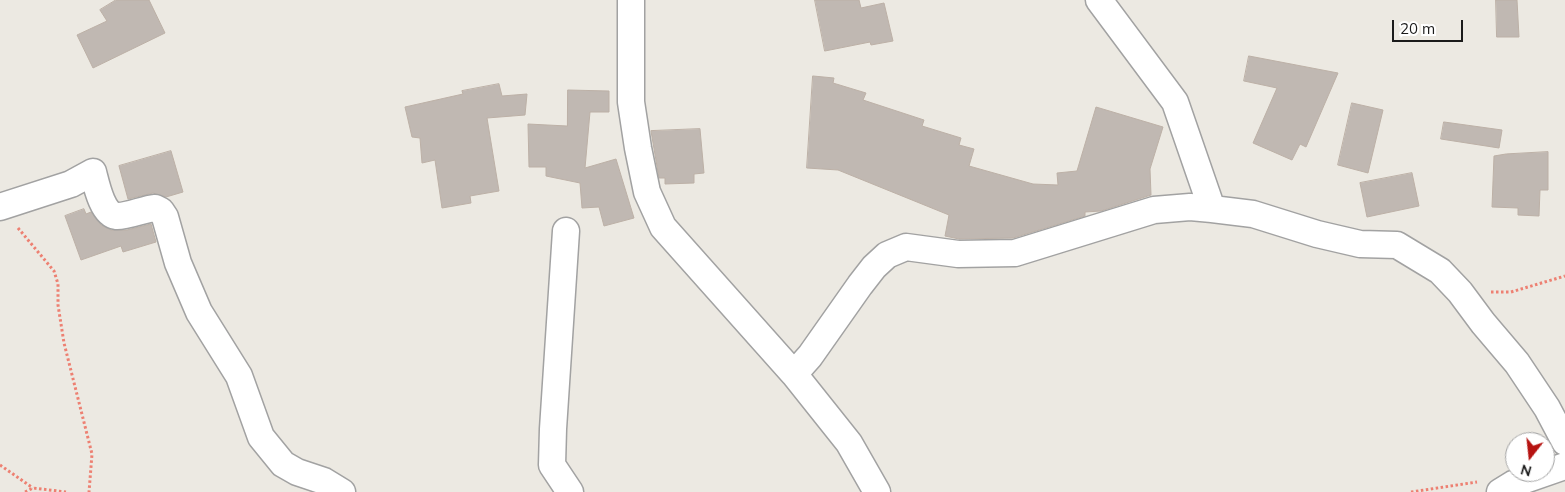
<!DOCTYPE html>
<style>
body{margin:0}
#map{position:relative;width:1565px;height:492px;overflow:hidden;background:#ece9e2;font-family:Mulish,sans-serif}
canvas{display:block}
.north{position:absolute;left:1505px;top:432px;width:50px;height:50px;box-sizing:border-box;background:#fff;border:1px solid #a4a4a4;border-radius:50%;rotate:196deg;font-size:14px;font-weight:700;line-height:20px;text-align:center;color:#1b1b1b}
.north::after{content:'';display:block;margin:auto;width:18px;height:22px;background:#b61311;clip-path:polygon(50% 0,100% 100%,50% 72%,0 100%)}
.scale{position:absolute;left:1392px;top:20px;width:71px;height:22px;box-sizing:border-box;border:2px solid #1b1b1b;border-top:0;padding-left:6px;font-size:15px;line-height:18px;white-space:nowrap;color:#1b1b1b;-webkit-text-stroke:4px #fff;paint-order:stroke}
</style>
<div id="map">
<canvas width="1565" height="492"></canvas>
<div class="north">N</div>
<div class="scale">20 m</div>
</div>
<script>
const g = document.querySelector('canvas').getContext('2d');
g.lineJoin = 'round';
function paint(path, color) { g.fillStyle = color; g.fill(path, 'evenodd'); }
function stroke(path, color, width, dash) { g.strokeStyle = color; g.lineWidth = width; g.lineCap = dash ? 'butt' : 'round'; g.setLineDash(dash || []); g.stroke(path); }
const building = new Path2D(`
 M 116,0 L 149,0 L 165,33 L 93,68 L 77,35 L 107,21 L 100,10 Z
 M 815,0 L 859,0 L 861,8 L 884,3 L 893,41 L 871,45 L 870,42 L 825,51 Z
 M 1496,0 L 1517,0 L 1519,37 L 1497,37 Z
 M 1249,56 L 1338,73 L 1306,147 L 1300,144 L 1292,160 L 1253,143 L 1277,88 L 1244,81 Z
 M 813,76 L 834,78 L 833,83 L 866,93 L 863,100 L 924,120 L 922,126 L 961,138 L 959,145 L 974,149 L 969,166 L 1033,184 L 1058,185 L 1057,173 L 1077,171 L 1096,107 L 1163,127 L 1150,169 L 1151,195 L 1101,211 L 1085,212 L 1085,216 L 1013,238 L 959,239 L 945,236 L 949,215 L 838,170 L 807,168 Z
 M 499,84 L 502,96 L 527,94 L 525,115 L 487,118 L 499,191 L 470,196 L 471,203 L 442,208 L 435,160 L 422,163 L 420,138 L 412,137 L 405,107 L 463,94 L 462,91 Z
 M 568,90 L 609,91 L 609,112 L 590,112 L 585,168 L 616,159 L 634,218 L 604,226 L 599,207 L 582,208 L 580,183 L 546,176 L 546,167 L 529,167 L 528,124 L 567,126 Z
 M 1352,103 L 1383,110 L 1368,173 L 1338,165 Z
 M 1444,122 L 1502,130 L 1499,148 L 1441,139 Z
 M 700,129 L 704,173 L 694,174 L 694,183 L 665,184 L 665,178 L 659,178 L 651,131 Z
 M 171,151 L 183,192 L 166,197 L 153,193 L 128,199 L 119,166 Z
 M 1548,152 L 1548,190 L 1540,190 L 1539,216 L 1518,215 L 1518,208 L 1492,207 L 1494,156 L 1506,154 Z
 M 1412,173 L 1419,206 L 1367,217 L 1360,183 Z
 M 84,209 L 86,214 L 91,212 L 101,225 L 111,230 L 127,230 L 151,224 L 156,242 L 123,252 L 121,246 L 81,260 L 65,216 Z`);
paint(building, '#c0b8b2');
stroke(building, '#bcb0a6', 1);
const minor = new Path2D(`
 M 631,0 L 631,102 L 638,148 L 647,192 L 663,227 L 794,374 L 849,443 L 877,492
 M 1099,0 L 1175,102 L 1212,209
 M 0,207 L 71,184 L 93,172 C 96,183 102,214 116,216 C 126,217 144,209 155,208 L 161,211 L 165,217 L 178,263 L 199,312 L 239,376 L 261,437 L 283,464 L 297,472 L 324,481 L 342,492
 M 566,231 L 553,429 L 552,465 L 570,492
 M 794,374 L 810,356 L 860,285 L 874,267 L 887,255 L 906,247 L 958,254 L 1015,253 L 1154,210 L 1190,207 L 1212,209 L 1253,214 L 1317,234 L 1360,244 L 1397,245 L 1440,271 L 1460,292 L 1483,323 L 1517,363 L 1547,408 L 1565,442
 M 1500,492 L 1513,484 L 1565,466`);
stroke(minor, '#a2a2a2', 29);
stroke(new Path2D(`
 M 18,228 L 54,271 L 58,284 L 58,305 L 64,343 L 92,454 L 89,492
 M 1491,292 L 1511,292 L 1565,276
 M 0,465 L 33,488
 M 25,492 L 33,488 L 66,492
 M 1411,492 L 1477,482`), '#ed8072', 3, [2.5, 2.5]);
stroke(minor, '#fff', 26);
</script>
